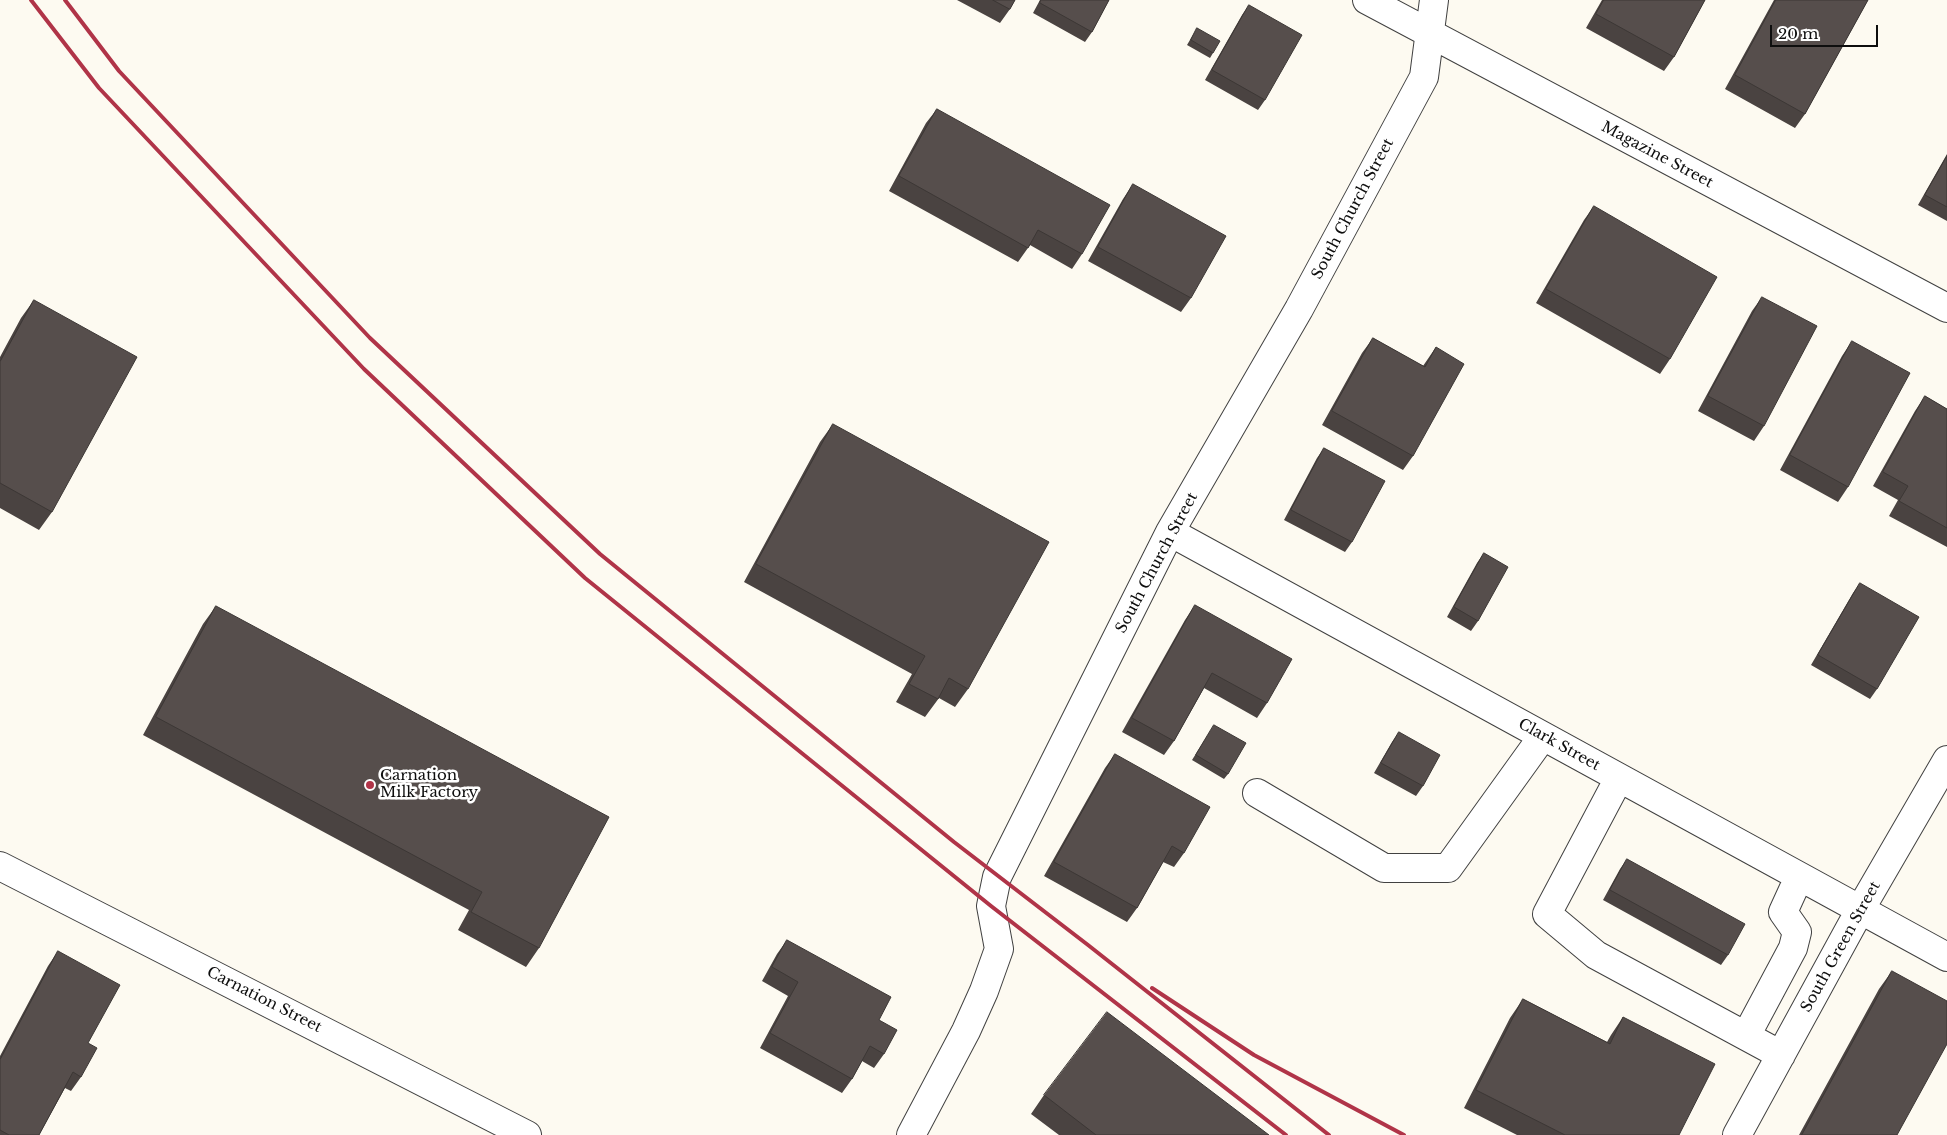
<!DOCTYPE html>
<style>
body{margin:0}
#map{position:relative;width:1947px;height:1135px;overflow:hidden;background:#fdfaf1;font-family:"Libre Baskerville",serif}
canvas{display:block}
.scale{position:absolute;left:1770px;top:25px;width:108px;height:22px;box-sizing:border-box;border:2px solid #0e0e0e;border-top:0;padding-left:6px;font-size:15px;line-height:18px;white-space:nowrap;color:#0e0e0e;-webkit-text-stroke:4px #fff;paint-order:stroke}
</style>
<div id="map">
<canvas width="1947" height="1135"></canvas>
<div class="scale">20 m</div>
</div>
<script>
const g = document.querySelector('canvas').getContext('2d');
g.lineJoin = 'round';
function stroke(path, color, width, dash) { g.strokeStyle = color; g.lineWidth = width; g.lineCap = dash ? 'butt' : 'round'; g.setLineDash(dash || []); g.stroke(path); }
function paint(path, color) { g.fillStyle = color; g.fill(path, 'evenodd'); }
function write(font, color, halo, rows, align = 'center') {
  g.font = font + ' "Libre Baskerville",serif'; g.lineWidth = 5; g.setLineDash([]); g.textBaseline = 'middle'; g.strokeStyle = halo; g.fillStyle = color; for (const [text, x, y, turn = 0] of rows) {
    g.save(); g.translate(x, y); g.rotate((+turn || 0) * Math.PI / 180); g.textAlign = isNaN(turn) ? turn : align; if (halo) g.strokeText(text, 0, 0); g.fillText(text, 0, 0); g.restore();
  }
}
const minor = new Path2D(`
 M 1367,0 L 1947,308
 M 1170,532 L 1947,957
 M 1619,778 L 1547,914 L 1596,955 L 1781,1055
 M 1257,793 L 1384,868 L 1448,868 L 1543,736
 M 0,866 L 527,1135
 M 1746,1036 L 1793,948 L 1797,932 L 1783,912 L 1799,877
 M 911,1135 L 966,1031 L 984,991 L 999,949 L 991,906 L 997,877 L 1170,532 L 1299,309 L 1424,77 L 1434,0
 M 1737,1135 L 1860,910 L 1947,760`);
stroke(minor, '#414141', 30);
stroke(minor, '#fff', 28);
stroke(new Path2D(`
 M 31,0 L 99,88 L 364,369 L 585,578 L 991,906 L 1286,1135
 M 65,0 L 119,71 L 370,338 L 600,554 L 954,842 L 1088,945 L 1329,1135
 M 1152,988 L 1254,1055 L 1404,1135`), '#b03448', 4);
paint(new Path2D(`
 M 957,0 L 1015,0 L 1010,9 L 1000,23 Z
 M 1040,0 L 1109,0 L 1092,32 L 1085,42 L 1033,13 Z
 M 1602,0 L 1705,0 L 1674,57 L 1664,71 L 1586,28 Z
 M 1774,0 L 1868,0 L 1805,114 L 1795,128 L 1725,89 Z
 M 1249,5 L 1265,100 L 1258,110 L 1205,80 L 1242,15 Z
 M 1197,28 L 1213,53 L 1210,58 L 1187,45 Z
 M 937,109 L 1082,254 L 1072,269 L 1030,245 L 1018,262 L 889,191 L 926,123 Z
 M 1947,154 L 1947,221 L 1918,205 Z
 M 1133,184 L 1191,298 L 1181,312 L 1088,261 L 1123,199 Z
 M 1594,206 L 1670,359 L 1660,374 L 1536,303 L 1584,220 Z
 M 1762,297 L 1764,426 L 1754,441 L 1698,411 L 1752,311 Z
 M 34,300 L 52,512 L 39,530 L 0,508 L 0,357 L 21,318 Z
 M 1373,338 L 1423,366 L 1436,347 L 1413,456 L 1403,470 L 1322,425 L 1362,353 Z
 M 1852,341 L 1848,487 L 1838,502 L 1780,470 L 1842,356 Z
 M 1925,396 L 1947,409 L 1947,547 L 1889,516 L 1898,500 L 1873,486 L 1915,411 Z
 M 833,424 L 968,689 L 955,707 L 939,698 L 925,717 L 896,702 L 912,674 L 744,582 L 820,442 Z
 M 1324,448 L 1352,542 L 1345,552 L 1284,520 L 1317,458 Z
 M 1484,553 L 1478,621 L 1471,631 L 1447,617 L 1477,563 Z
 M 1860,583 L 1877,689 L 1870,699 L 1811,665 L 1853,593 Z
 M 1195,605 L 1267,703 L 1257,718 L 1204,688 L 1174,741 L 1164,755 L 1122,732 L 1185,620 Z
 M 216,606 L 539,948 L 526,967 L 458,930 L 469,910 L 143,735 L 203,624 Z
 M 1214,725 L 1228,774 L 1224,779 L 1192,760 Z
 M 1399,732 L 1423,786 L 1416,796 L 1374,773 L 1392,742 Z
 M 1115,754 L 1184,853 L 1174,867 L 1163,862 L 1137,908 L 1127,922 L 1044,876 L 1105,768 Z
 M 1627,859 L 1728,955 L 1721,965 L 1603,900 L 1620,869 Z
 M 787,940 L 879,1020 L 884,1054 L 874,1068 L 862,1061 L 852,1079 L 842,1093 L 760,1048 L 788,996 L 762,981 L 777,954 Z
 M 58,951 L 88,1043 L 81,1077 L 71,1091 L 65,1088 L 39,1135 L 0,1135 L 0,1056 L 48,966 Z
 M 1892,971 L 1897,1135 L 1799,1135 L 1879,989 Z
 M 1523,999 L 1607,1042 L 1611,1035 L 1623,1017 L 1679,1135 L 1517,1135 L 1464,1108 L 1510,1018 Z
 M 1044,1095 L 1269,1135 L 1059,1135 L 1031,1114 Z`), '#4a4341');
const building = new Path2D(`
 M 993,0 L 1015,0 L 1010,9 Z
 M 1041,0 L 1109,0 L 1092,32 L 1040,3 Z
 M 1604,0 L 1705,0 L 1674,57 L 1596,14 Z
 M 1776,0 L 1868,0 L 1805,114 L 1735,75 Z
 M 1249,5 L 1302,35 L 1265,100 L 1212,70 Z
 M 1197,28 L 1220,41 L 1213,53 L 1191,40 Z
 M 937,109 L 1110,205 L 1082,254 L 1038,230 L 1028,248 L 899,176 Z
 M 1947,156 L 1947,207 L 1925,195 Z
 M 1133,184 L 1226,236 L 1191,298 L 1098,247 Z
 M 1594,206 L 1717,277 L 1670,359 L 1546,289 Z
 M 1762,297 L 1817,326 L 1764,426 L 1708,396 Z
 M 34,300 L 137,357 L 52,512 L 0,483 L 0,362 Z
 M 1373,338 L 1425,367 L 1436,347 L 1464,364 L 1413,456 L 1332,411 Z
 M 1852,341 L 1910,373 L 1848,487 L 1790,455 Z
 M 1925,396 L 1947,409 L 1947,528 L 1899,501 L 1908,486 L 1883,472 Z
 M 833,424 L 1049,542 L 968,689 L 949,678 L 938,699 L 909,684 L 925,656 L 756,564 Z
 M 1324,448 L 1385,481 L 1352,542 L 1291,510 Z
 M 1484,553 L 1508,567 L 1478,621 L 1454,607 Z
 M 1860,583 L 1919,617 L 1877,689 L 1818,655 Z
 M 1195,605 L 1292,659 L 1267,703 L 1212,673 L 1174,741 L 1132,718 Z
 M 216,606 L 609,817 L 539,948 L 471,912 L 482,892 L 156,717 Z
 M 1214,725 L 1246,743 L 1228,774 L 1196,755 Z
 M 1399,732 L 1440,755 L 1423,786 L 1381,763 Z
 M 1115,754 L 1210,807 L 1184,853 L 1172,846 L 1137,908 L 1054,862 Z
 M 1627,859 L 1745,924 L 1728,955 L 1610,890 Z
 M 787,940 L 891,997 L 879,1020 L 897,1030 L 884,1054 L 870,1046 L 852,1079 L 770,1033 L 798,982 L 772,967 Z
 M 58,951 L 120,985 L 88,1043 L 97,1048 L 81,1077 L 73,1072 L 39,1135 L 9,1135 L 0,1130 L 0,1060 Z
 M 1892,971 L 1947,1001 L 1947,1044 L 1897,1135 L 1802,1135 Z
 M 1523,999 L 1610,1044 L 1623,1017 L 1715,1064 L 1679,1135 L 1565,1135 L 1476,1090 Z
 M 1107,1012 L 1269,1135 L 1096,1135 L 1044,1095 Z`);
paint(building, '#564e4c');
stroke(building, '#3c3735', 1);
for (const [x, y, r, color] of [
 [370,785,5,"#b03448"]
]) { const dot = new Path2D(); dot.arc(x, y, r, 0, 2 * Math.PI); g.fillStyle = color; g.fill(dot); stroke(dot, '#fff', 2); }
write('15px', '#0e0e0e', '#fff', [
 ["Magazine Street",1657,155,28],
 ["South Church Street",1353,209,-62],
 ["South Church Street",1157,563,-62],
 ["Clark Street",1559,745,29],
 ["South Green Street",1841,947,-61],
 ["Carnation Street",264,1000,27]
]);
write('15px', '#0e0e0e', '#fff', [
 ["Carnation",380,776],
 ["Milk Factory",380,793]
], 'left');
</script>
